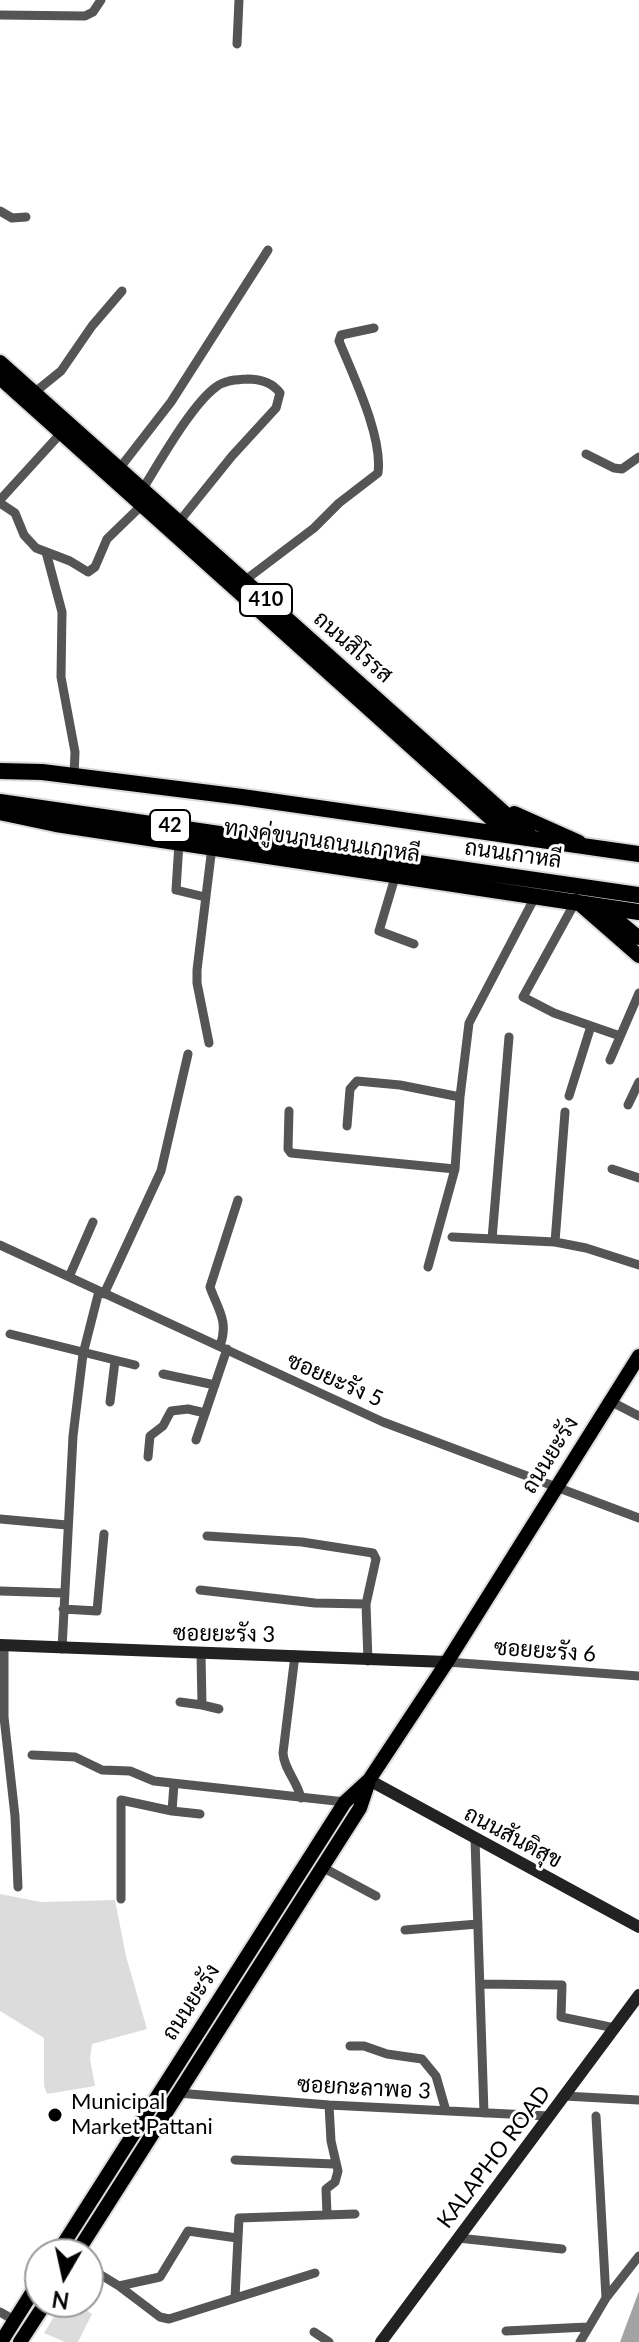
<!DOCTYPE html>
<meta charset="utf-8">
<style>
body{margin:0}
#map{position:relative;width:639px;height:2342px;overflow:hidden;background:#fff;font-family:Lato,sans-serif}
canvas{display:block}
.north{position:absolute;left:24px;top:2238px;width:80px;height:80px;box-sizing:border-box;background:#fff;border:2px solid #999;border-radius:50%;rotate:189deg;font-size:22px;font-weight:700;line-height:32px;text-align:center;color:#000}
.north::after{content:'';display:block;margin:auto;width:28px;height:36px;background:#000;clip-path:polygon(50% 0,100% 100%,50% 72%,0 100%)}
</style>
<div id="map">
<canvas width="639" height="2342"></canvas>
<div class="north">N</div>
</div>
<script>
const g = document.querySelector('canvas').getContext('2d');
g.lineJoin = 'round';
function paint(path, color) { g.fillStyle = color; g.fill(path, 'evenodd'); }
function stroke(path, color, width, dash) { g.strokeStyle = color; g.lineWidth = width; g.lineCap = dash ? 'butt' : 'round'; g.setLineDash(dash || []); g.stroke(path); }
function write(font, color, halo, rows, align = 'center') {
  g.font = font + ' Lato,Sarabun,sans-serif'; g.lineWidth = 6; g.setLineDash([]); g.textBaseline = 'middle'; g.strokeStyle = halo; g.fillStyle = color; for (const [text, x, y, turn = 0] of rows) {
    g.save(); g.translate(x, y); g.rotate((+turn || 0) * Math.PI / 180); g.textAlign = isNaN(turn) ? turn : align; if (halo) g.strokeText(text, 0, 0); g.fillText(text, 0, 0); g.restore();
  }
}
paint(new Path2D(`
 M 0,1894 L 41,1902 L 115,1900 L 126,1956 L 147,2029 L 92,2044 L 90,2059 L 95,2086 L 47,2094 L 44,2086 L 44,2038 L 0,2011 Z
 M 63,2302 L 75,2302 L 92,2314 L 78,2342 L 65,2342 L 44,2333 Z`), '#dcdcdc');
paint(new Path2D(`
 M 639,2291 L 639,2342 L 620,2342 Z`), '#a3a3a3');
const primary = new Path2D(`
 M 0,362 L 533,838
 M 0,378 L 509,835
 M 514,813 L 579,842
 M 576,901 L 639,956
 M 601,906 L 639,938
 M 57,2254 L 345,1802 L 369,1780 L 447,1662 L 639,1356
 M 76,2254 L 360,1808 L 368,1784
 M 1,2342 L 40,2280
 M 20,2342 L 46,2302`);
const highway = new Path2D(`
 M 0,771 L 42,772 L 242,797 L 639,854
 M 0,802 L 639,895
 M 0,812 L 56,824 L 639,912`);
stroke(primary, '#dbdbdb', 18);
stroke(highway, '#dbdbdb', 20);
stroke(new Path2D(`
 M 0,15 L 85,16 L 93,12 L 101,0
 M 237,44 L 239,0
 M 0,211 L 12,218 L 26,217
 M 35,392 L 61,371 L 92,326 L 122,291
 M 586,454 L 614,468 L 622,469 L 639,457
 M 119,469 L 171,402 L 268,250
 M 142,490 C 159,463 192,404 216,387 C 225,380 236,380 247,379 C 260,379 272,382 280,393 L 276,408 L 232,456 L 178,523
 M 0,500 L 62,432
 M 0,503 L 15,513 L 24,535 L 36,548 L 70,561 L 88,572 L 95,567 L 107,539 L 142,505
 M 46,552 L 62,612 L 61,677 L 75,752 L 74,776
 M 244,581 L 314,528 L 339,503 L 378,473 C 383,437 353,375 339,341 L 341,335 L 374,328
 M 179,843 L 176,890 L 205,897
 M 396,874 L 379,931 L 414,944
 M 572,908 L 523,997 L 554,1013 L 620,1036
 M 209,1043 L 197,983 L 197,970 L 212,847
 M 610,1060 L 639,993
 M 569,1096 L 591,1026
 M 628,1105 L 639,1082
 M 289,1111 L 288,1149 L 291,1153 L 455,1169
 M 347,1126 L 350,1089 L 357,1081 L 400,1085 L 460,1097
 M 612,1169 L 639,1178
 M 452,1237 L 555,1242 L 586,1248 L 639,1265
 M 492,1239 L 509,1037
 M 555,1242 L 565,1112
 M 0,1245 L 383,1422 L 639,1518
 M 428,1267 L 455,1169 L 460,1097 L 469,1023 L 536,895
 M 69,1277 L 93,1222
 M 104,1294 L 161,1171 L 188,1054
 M 10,1334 L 135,1365
 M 220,1346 C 229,1321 218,1310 210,1287 L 238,1200
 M 163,1374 L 215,1385
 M 610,1401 L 639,1416
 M 110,1402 L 115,1361
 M 196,1440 L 227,1349
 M 148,1457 L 150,1436 L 163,1426 L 171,1411 L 188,1409 L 205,1413
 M 0,1519 L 67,1525
 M 207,1536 L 302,1542 L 373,1553 L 376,1559 L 366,1604 L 368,1661
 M 200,1590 L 315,1603 L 366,1604
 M 0,1591 L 64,1593
 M 63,1609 L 97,1611 L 104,1534
 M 4,1645 L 4,1717 L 15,1816 L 18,1887
 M 62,1649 L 73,1436 L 83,1354 L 99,1291
 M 295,1655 L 283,1753 C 284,1769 297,1781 301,1798
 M 447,1662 L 639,1676
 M 180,1702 L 202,1705 L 201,1654
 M 202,1705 L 219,1709
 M 32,1755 L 75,1757 L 102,1770 L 130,1771 L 154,1781 L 345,1802
 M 172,1811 L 174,1784
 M 475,1839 L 484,2113
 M 322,1867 L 376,1896
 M 121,1899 L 121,1800 L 172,1811 L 200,1814
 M 405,1930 L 478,1924
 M 480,1984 L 562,1985 L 561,2017 L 615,2028
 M 350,2046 L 364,2046 L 387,2054 L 422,2059 L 436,2076 L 446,2111
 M 177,2093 L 329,2105 L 549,2116
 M 564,2096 L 639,2100
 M 596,2116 L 606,2298
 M 235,2160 L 334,2164
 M 327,2215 L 326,2189 L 335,2182 L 338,2171 L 331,2141 L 329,2105
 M 458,2238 L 562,2249
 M 88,2267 L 119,2286 L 160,2317 L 169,2319 L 315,2273
 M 119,2286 L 160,2277 L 188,2231 L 237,2238
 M 235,2298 L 239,2218 L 355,2214
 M 0,2312 L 14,2320
 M 506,2331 L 587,2327
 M 314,2332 L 329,2342
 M 580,2342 L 606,2298 L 639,2256`), '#555', 9);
stroke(new Path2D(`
 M 0,1645 L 447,1662
 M 369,1780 L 639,1927
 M 381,2342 L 639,1995`), '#222', 12);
stroke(primary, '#000', 14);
stroke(highway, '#000', 16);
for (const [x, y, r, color] of [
 [55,2115,8,"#000"]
]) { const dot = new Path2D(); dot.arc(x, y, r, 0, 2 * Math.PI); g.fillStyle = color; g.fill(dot); stroke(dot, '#fff', 3); }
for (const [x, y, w] of [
 [266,600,52],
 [170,826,40]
]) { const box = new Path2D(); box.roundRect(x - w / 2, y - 16, w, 32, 6); g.fillStyle = '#fff'; g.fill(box); stroke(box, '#000', 2); }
write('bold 20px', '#000', null, [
 ["410",266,600],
 ["42",170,826]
]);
write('22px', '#000', '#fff', [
 ["ถนนสิโรรส",353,647,41],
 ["ทางคู่ขนานถนนเกาหลี",322,841,8],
 ["ถนนเกาหลี",513,854,8],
 ["ซอยยะรัง 5",335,1380,24],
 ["ถนนยะรัง",550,1455,-58],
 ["ซอยยะรัง 3",224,1634,1],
 ["ซอยยะรัง 6",545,1651,4],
 ["ถนนสันติสุข",513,1837,28],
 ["ถนนยะรัง",191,2002,-57],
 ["ซอยกะลาพอ 3",364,2088,3],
 ["KALAPHO ROAD",494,2157,-53]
]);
write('22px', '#000', '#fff', [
 ["Municipal",71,2102],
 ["Market Pattani",71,2127]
], 'left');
</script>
